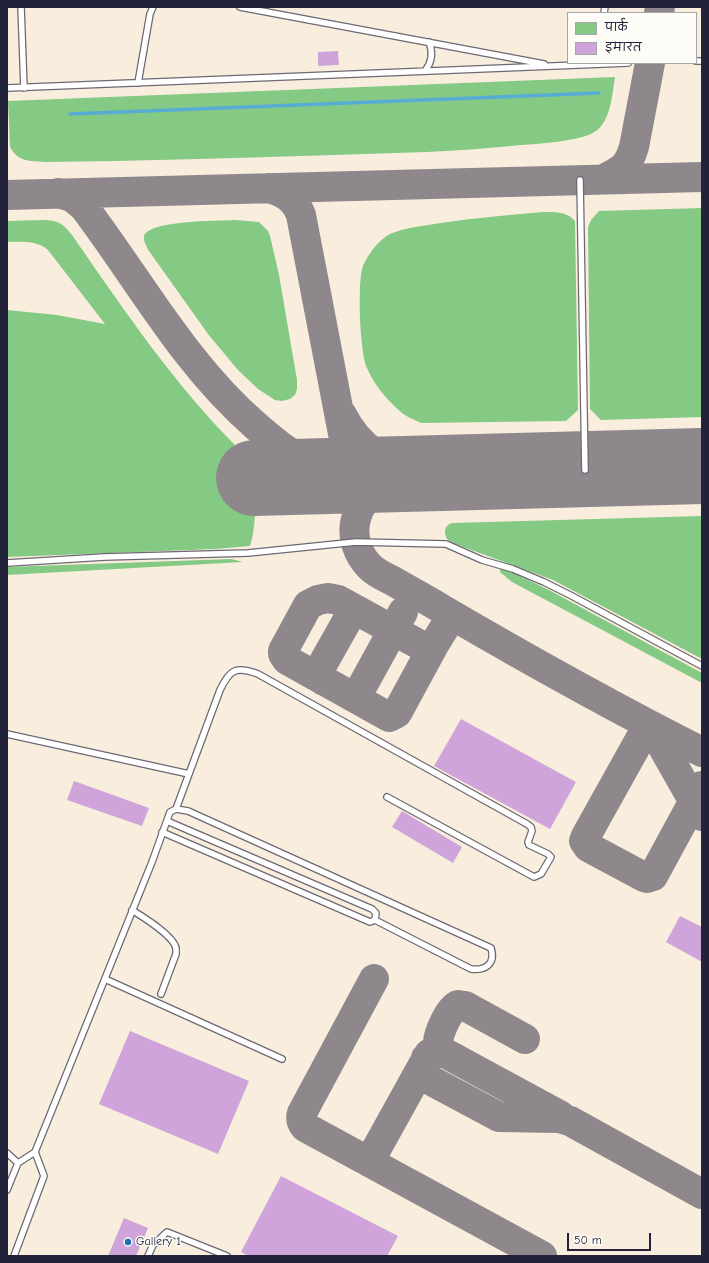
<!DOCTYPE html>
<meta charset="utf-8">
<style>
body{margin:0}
#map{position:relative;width:709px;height:1263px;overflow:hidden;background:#f9eddd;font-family:"Comic Neue","Playpen Sans Deva",sans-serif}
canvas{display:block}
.frame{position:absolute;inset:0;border:8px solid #22223b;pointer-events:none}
.legend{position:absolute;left:567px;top:12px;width:130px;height:52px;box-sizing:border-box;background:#fdfcf7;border:1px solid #a5a5ac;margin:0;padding:5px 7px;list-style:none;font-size:12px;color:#22223b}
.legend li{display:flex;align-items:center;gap:8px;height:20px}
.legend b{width:20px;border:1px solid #a5a5ac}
.scale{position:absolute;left:567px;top:1233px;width:84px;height:18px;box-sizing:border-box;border:2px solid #22223b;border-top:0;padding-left:5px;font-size:12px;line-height:14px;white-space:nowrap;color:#22223b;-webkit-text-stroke:3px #fdfcf7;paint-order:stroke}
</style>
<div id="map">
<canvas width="709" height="1263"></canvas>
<div class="frame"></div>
<ul class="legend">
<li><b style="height:11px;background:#84c984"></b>पार्क</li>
<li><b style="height:11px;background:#cfa4da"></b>इमारत</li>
</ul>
<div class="scale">50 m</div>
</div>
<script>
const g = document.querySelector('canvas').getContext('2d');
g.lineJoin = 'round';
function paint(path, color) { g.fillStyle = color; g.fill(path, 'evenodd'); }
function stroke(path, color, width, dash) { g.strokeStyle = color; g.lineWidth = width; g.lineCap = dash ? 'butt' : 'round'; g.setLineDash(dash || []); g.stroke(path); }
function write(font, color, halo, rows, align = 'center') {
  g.font = font + ' "Comic Neue",sans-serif'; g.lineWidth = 3; g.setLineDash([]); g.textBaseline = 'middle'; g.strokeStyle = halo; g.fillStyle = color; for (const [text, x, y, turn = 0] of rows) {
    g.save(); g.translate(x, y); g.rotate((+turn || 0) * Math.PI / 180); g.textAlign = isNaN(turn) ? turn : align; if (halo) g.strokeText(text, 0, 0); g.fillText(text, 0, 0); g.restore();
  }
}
paint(new Path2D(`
 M 615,77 C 612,95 611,120 596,131 C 583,141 538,144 521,145 C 458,152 396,153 333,155 C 237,158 141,161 44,162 C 30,161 18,162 10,147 L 8,101 Z
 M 702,208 L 702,417 L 601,420 L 590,409 L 588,227 L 591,220 L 599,211 Z
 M 543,212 C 555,212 566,211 575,221 L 578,410 L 566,421 L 421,423 C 415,420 407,417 402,413 C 388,401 374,385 367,368 C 360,353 357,281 363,266 C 368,254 379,240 390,234 C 406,227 424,226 441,223 C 475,218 509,215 543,212 Z
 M 45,220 C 60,221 63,224 72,235 C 124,310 175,386 240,450 L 252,450 C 254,479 259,519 250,546 L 215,549 L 7,557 L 7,310 L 57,315 L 105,324 L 48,250 C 36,240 22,242 7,242 L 7,221 Z
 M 235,220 L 259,222 L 268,231 L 270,236 L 279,275 L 297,380 L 297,389 L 295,395 L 290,399 L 282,401 L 275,400 L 258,389 L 238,370 L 208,334 L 149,251 C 147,247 143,241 144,236 C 149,220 219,221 235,220 Z
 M 702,516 L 702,659 L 553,580 L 458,545 C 455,544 451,542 448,540 C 443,534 444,525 452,523 Z
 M 231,559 L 243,562 L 7,575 L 7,567 Z
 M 505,569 L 549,590 L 702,673 L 702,683 L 512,582 L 500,572 L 500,570 Z`), '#84c984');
stroke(new Path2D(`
 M 70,114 L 599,93`), '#57acd3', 3.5);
stroke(new Path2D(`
 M 659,13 L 660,7
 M 604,179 C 622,170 628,167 634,147 L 650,63
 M 268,188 C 284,192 295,199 301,215 L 344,439 L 351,491
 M 58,193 L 72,197 L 84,207 C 140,281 185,365 256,426 C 273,441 290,455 311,463 C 328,470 347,472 365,474
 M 7,195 L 702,177
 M 342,415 C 359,449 387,466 424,472
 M 426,473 C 412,475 397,476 385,483 C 353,501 343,539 370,567 C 376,573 385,577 393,581 C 410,591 428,600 445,611 C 529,660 615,708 702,752
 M 435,643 C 430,647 428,648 422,646 L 338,600 L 328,598 L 318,600 L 308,605 L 283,651 L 283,654 L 287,660 L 389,717 L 397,713 L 435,643 L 448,622 L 451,620 L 457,618
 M 324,681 L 320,675 L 321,667 L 348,619 L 350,616 L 356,612 L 362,613
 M 348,694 L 352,695 L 359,692 L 403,612
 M 640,720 L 644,732 L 586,836 L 584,841 L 588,847 L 644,877 L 647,878 L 653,876 L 702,786
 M 648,726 L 656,735 L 702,816
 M 374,979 L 302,1113 C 300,1119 301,1122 305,1127 L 542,1256
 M 525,1039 L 465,1006 L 458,1005 C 450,1007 437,1035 438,1044 C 438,1047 440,1049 443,1052 L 561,1116
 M 443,1052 L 433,1054 L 426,1058 C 425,1066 422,1073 428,1079 L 499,1117 L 559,1118 L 570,1121 L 702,1194
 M 376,1165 L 373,1162 L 373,1155 L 429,1054`), '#8e888c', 30);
stroke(new Path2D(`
 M 254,478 L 702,466`), '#8e888c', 76);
paint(new Path2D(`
 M 338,51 L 339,65 L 318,66 L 318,52 Z
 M 461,719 L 576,782 L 550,829 L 434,766 Z
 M 74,781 L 149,808 L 142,826 L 67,800 Z
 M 402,811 L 462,847 L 453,863 L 392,827 Z
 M 680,916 L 702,927 L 702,962 L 666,942 Z
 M 130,1031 L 249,1081 L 218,1154 L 99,1104 Z
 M 281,1176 L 398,1236 L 387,1256 L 248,1256 L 241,1252 Z
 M 124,1218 L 148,1228 L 136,1256 L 108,1256 Z`), '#cfa4da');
const service = new Path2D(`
 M 21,7 L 24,88
 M 240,7 L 544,64
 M 604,13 L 605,7
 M 696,61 L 702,61
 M 425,71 C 432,62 433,52 429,42
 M 138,83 L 150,14 L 153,7
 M 7,88 L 628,63
 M 580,180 L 585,470
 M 7,563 L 104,557 L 248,553 L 356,542 L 446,544 L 482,560 L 513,569 L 544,582 L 572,596 L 702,666
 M 7,734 L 189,774
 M 176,809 L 220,690 C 230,669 236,666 258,674 L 527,824 L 531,827 L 532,831 L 528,842 L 529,845 L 548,854 L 551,857 L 541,874 L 534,877 L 387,797
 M 162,832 L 370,922 L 375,920 L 376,913 L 372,909 L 167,821
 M 132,910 C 143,917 173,935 176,948 C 176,948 176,954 176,954 L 161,994
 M 105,979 L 282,1059
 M 7,1153 L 18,1163
 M 7,1190 L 18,1163 L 35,1152 L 152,862 L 170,812 L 176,809 L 188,811 L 491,948 C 496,964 485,971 471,969 L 375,920
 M 14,1256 L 44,1176 L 35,1152
 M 148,1256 L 153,1245 L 167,1232 L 227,1256`);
stroke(service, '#6d6974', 8);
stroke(new Path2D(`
 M 27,1256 L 27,1255`), '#6d6974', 2, [1, 3]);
stroke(service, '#fff', 5.5);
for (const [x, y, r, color] of [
 [128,1242,4,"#1f6fb2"]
]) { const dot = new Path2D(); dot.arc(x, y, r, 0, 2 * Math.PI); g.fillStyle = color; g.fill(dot); stroke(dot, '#fdfcf7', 1.5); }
write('12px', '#22223b', '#fdfcf7', [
 ["Gallery 1",136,1242]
], 'left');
</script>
